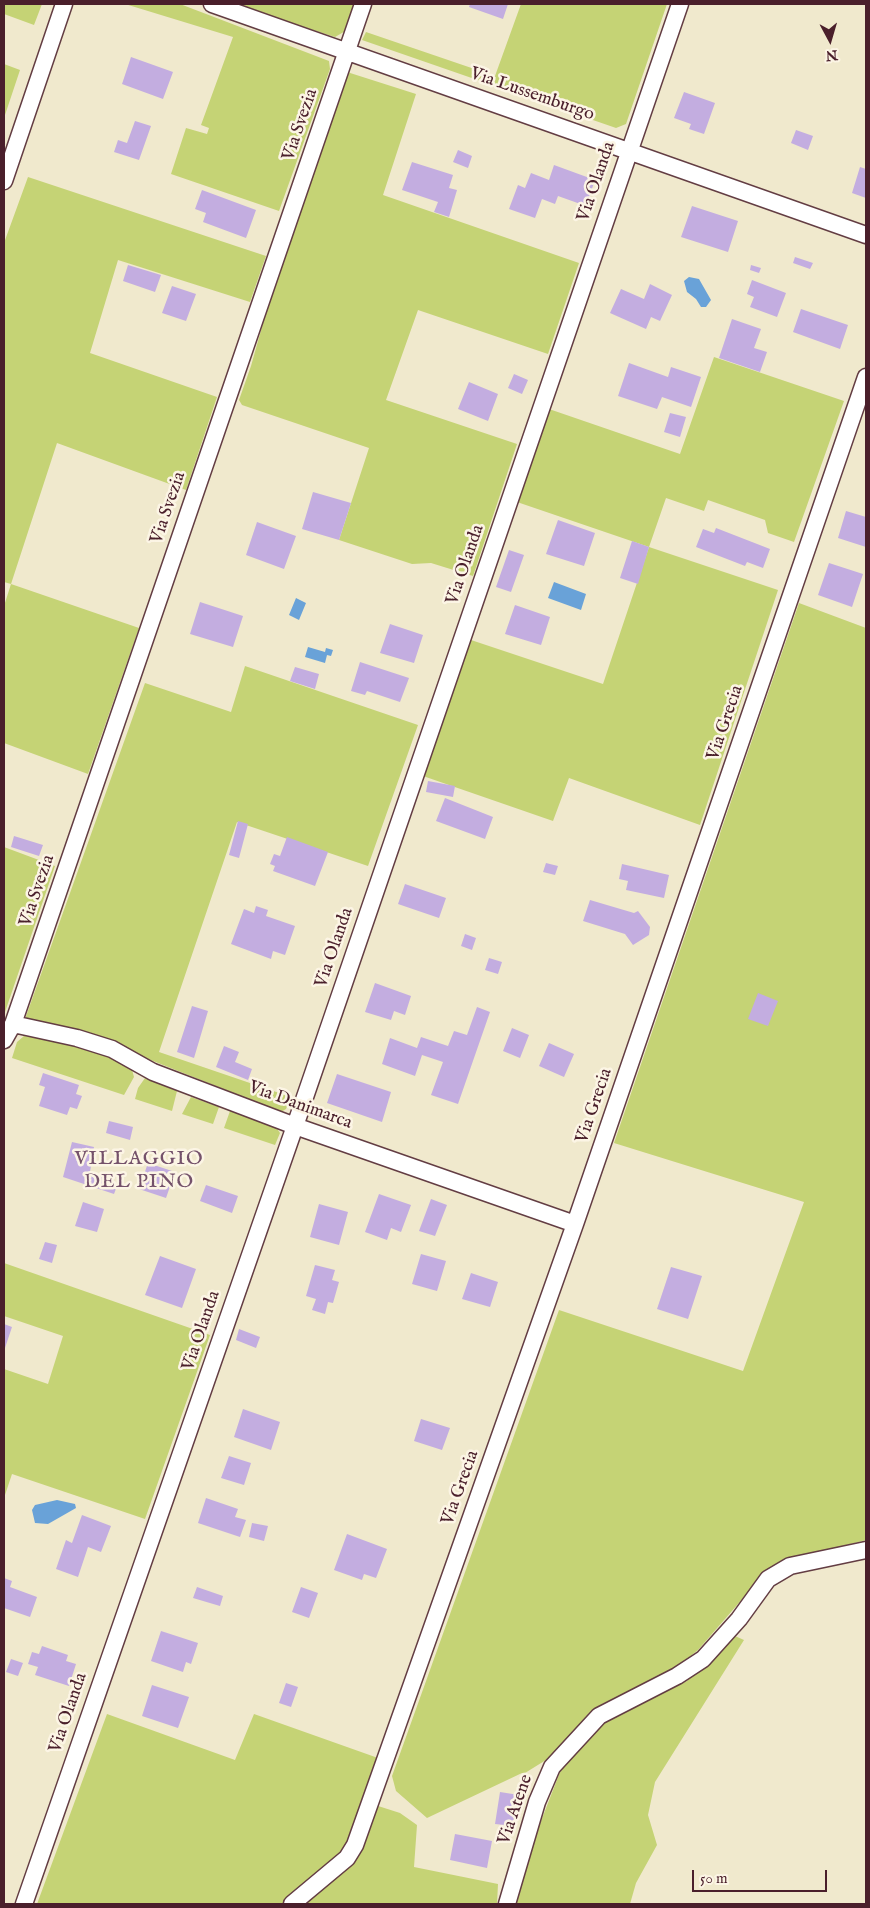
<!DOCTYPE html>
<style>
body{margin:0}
#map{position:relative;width:870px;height:1908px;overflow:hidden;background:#f0e9cd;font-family:"IM FELL English",serif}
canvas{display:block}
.frame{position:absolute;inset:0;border:5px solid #4a1f2b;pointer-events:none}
.north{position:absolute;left:805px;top:15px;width:50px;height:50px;-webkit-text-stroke:4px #fcf5e5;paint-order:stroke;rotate:174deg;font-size:14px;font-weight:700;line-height:20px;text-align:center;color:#4a1f2b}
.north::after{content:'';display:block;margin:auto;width:18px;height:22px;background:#4a1f2b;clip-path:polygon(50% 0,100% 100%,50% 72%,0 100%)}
.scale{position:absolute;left:692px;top:1870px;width:135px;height:22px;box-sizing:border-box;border:2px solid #4a1f2b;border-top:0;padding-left:6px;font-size:15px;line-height:18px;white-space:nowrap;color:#4a1f2b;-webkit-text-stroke:4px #fcf5e5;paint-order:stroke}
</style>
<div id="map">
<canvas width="870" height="1908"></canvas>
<div class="frame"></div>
<div class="north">N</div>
<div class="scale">50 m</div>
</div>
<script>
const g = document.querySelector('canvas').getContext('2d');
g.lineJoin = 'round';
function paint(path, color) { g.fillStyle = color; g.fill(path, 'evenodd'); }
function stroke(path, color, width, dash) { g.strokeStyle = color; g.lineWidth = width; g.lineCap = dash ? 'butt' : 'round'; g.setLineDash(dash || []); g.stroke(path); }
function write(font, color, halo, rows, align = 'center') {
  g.font = font + ' "IM FELL English",serif'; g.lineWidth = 5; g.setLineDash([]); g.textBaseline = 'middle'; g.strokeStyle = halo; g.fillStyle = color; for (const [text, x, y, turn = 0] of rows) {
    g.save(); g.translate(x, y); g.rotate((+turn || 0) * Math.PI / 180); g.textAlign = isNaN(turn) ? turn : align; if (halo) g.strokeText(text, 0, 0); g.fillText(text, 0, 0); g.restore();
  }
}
paint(new Path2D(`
 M 4,4 L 42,4 L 34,25 L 4,14 Z
 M 125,4 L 180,4 L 329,61 L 330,69 L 279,211 L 171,174 L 186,128 L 207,134 L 209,128 L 201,125 L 233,37 Z
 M 231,4 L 357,4 L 349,29 L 335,37 Z
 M 521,4 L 667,4 L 626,124 L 616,128 L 362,40 L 366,32 L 495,76 Z
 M 4,64 L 20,70 L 4,118 Z
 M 347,72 L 416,94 L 383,195 L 579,263 L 548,354 L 418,310 L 386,400 L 517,444 L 473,576 L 431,563 L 412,564 L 339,540 L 369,448 L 242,405 L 239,400 L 251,366 L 267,309 Z
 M 28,177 L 266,256 L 250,302 L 118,260 L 90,353 L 217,397 L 186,490 L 57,443 L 11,584 L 139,628 L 88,774 L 4,743 L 4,606 L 11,584 L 4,582 L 4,243 Z
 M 714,357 L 844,401 L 794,542 L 768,533 L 765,520 L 708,500 L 704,511 L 666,498 L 649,547 L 778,590 L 700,825 L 569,778 L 553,821 L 423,776 L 471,640 L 603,684 L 649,547 L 517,502 L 549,409 L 680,454 Z
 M 799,603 L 866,628 L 866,1540 L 788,1560 L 764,1574 L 698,1650 L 677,1667 L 654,1681 L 602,1704 L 589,1713 L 554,1755 L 525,1773 L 522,1773 L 427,1818 L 396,1791 L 392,1776 L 559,1310 L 743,1371 L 804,1202 L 614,1143 Z
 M 245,666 L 418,725 L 368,866 L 237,822 L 159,1052 L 291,1097 L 286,1109 L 281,1112 L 103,1041 L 25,1019 L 145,683 L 231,712 Z
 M 4,847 L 55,866 L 5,1012 L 4,1012 Z
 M 24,1036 C 63,1040 96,1049 131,1066 L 134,1077 L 124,1095 L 12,1058 L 17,1042 Z
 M 145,1078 L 177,1091 L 172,1111 L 135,1099 L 138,1088 Z
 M 191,1097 L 219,1107 L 213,1124 L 182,1114 Z
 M 230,1111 L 276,1127 L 280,1133 L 275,1145 L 224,1128 Z
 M 4,1263 L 210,1335 L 145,1519 L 12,1474 L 4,1498 L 4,1369 L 48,1384 L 63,1336 L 4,1316 Z
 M 735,1636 L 744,1640 L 655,1782 L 648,1815 L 657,1845 L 636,1883 L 630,1904 L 513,1904 L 536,1834 L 560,1772 L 599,1724 L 687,1681 Z
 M 107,1714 L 235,1760 L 254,1714 L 378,1758 L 350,1840 L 340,1856 L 286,1904 L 37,1904 Z
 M 375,1805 L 400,1813 L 417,1825 L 414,1867 L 498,1884 L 497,1904 L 302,1904 L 350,1865 Z`), '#c5d375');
paint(new Path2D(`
 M 689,277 L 699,279 L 711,300 L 706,307 L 701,307 L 696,299 L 687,292 L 684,281 Z
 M 554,582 L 586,594 L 581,610 L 548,598 Z
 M 296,598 L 306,603 L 299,620 L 289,615 Z
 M 308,647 L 325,652 L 326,648 L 333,650 L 331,656 L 327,655 L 325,663 L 305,657 Z
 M 57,1500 L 75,1504 L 76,1508 L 48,1524 L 35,1523 L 32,1510 L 35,1505 Z`), '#69a2d8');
paint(new Path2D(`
 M 470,4 L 508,4 L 503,19 L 469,7 Z
 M 131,57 L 173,72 L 163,99 L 122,84 Z
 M 684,92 L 715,103 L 704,134 L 689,129 L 691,124 L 674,118 Z
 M 135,121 L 151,126 L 139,160 L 114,152 L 118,140 L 127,143 Z
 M 796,130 L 813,136 L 808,150 L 791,143 Z
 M 458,150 L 472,156 L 468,168 L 453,162 Z
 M 412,162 L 453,175 L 449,188 L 457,190 L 449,217 L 434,212 L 438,202 L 402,190 Z
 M 554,165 L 595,180 L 586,206 L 558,196 L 555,204 L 542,199 L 535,218 L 509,209 L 518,185 L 525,188 L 531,173 L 549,180 Z
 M 860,167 L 866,169 L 866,198 L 852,193 Z
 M 202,190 L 256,210 L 246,238 L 203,222 L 206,213 L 195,209 Z
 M 692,206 L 738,221 L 728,252 L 681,237 Z
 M 795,257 L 813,263 L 810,269 L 793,263 Z
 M 128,265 L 161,275 L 155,292 L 123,281 Z
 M 751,265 L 761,268 L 759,273 L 750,270 Z
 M 752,280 L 786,293 L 777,317 L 750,307 L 754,297 L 747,294 Z
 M 650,284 L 672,295 L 660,321 L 651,317 L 646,329 L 610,313 L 621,289 L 644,299 Z
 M 172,286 L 196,294 L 186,321 L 162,313 Z
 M 801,309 L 848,325 L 840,349 L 793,332 Z
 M 732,319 L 761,329 L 754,348 L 767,352 L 760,372 L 719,358 Z
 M 629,363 L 668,377 L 671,367 L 701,377 L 691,407 L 662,397 L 657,409 L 618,396 Z
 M 514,374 L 528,380 L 522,394 L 508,388 Z
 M 469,382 L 498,394 L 488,421 L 458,409 Z
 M 670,413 L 686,417 L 680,437 L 664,432 Z
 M 313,492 L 351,503 L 339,540 L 302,529 Z
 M 846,511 L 866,517 L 866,547 L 838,538 Z
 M 558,520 L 595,533 L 584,566 L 546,554 Z
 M 257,522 L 296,536 L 284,569 L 246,555 Z
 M 716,528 L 770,549 L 763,568 L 747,562 L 745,566 L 696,547 L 703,529 L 714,533 Z
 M 632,541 L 649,547 L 638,584 L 620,578 Z
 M 509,550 L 524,555 L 511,592 L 496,587 Z
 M 829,563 L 863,574 L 852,607 L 818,595 Z
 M 200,602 L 243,616 L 233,647 L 190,634 Z
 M 515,605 L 550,617 L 541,645 L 505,634 Z
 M 390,624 L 423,635 L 414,663 L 380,653 Z
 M 360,662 L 409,678 L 400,702 L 367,691 L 365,695 L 351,691 Z
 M 295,667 L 319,674 L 315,689 L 290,681 Z
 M 428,781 L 455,786 L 453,797 L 426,792 Z
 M 445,798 L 493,817 L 485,839 L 436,821 Z
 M 238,821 L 248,824 L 239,858 L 229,855 Z
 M 14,836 L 43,845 L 39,856 L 11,847 Z
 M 287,837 L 328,852 L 315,886 L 273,871 L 275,866 L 270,864 L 274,854 L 280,856 Z
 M 546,863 L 558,866 L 555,875 L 543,872 Z
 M 622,864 L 669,875 L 664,898 L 626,890 L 628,881 L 619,879 Z
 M 405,884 L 446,898 L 439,918 L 398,904 Z
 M 590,900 L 634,913 L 638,911 L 650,927 L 649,935 L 633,945 L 625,934 L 583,921 Z
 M 256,906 L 268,910 L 266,916 L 295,926 L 285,955 L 273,951 L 271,959 L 231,944 L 244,909 L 254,913 Z
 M 465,934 L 476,938 L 472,950 L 461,946 Z
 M 489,958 L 502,962 L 498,974 L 485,970 Z
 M 375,983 L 411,996 L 405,1015 L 394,1011 L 391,1020 L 365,1012 Z
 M 758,993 L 778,1001 L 768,1026 L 748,1019 Z
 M 192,1006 L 208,1011 L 194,1058 L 177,1052 Z
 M 477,1007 L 490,1012 L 458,1104 L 431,1095 L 443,1062 L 422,1055 L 415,1076 L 382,1064 L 390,1038 L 417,1048 L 421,1037 L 448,1046 L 454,1031 L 467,1035 Z
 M 512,1028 L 529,1035 L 520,1058 L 503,1051 Z
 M 549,1043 L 574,1054 L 564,1077 L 539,1066 Z
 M 224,1046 L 239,1052 L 235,1062 L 252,1069 L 248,1080 L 216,1067 Z
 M 43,1073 L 79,1085 L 76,1094 L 82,1096 L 77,1109 L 70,1107 L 67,1115 L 39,1106 L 45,1087 L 39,1085 Z
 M 337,1074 L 391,1092 L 382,1122 L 327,1103 Z
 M 109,1121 L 133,1127 L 130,1140 L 106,1133 Z
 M 72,1142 L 94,1147 L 90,1172 L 107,1176 L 106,1182 L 117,1186 L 114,1194 L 63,1177 Z
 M 148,1163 L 175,1172 L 166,1198 L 139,1189 Z
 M 206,1185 L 238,1196 L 232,1213 L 200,1201 Z
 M 379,1194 L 411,1205 L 401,1232 L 391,1228 L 387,1240 L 365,1232 Z
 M 431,1199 L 447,1205 L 435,1236 L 419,1231 Z
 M 83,1202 L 104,1209 L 97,1232 L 75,1226 Z
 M 319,1204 L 348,1212 L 339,1245 L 310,1237 Z
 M 45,1242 L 57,1245 L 52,1263 L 39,1259 Z
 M 421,1254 L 446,1261 L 437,1291 L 412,1284 Z
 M 160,1256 L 196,1269 L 182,1308 L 145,1295 Z
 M 315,1265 L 335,1270 L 332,1280 L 339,1282 L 333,1303 L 328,1302 L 325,1314 L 312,1310 L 316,1299 L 306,1296 Z
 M 671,1267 L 702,1276 L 688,1319 L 657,1309 Z
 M 471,1273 L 498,1282 L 490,1307 L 462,1299 Z
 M 4,1324 L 12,1327 L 4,1351 Z
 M 239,1329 L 260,1337 L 256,1348 L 236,1340 Z
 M 243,1409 L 280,1422 L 271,1450 L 234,1437 Z
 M 421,1419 L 450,1428 L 442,1450 L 414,1441 Z
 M 229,1456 L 251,1463 L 244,1485 L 221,1478 Z
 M 206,1498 L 238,1509 L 235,1517 L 246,1520 L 240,1537 L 198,1523 Z
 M 82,1515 L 111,1526 L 101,1552 L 88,1547 L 78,1577 L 56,1569 L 66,1540 L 72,1543 Z
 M 252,1523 L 268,1526 L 264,1541 L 249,1537 Z
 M 347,1534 L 387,1549 L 376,1578 L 364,1574 L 362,1580 L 334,1570 Z
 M 4,1578 L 12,1581 L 10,1587 L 37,1597 L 30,1617 L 4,1608 Z
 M 197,1587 L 223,1596 L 220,1606 L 193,1598 Z
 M 301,1587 L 318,1593 L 309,1618 L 292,1612 Z
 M 161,1631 L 198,1643 L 191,1664 L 186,1662 L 183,1672 L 151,1661 Z
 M 42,1646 L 68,1655 L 66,1661 L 76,1664 L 69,1686 L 35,1675 L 38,1667 L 28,1664 L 32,1652 L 39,1654 Z
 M 11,1659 L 23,1663 L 18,1676 L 6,1672 Z
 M 286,1683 L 298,1687 L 291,1707 L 279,1703 Z
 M 152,1685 L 189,1697 L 178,1728 L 142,1716 Z
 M 500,1792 L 519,1795 L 515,1826 L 495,1824 Z
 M 455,1834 L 492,1841 L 487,1868 L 450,1860 Z`), '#c3ade0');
const street = new Path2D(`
 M 212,4 L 866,235
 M 4,181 L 64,4
 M 13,1024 L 77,1038 L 112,1049 L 153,1072 L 295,1126 L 575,1224
 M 4,1040 L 13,1024 L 363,4
 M 24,1904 L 295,1126 L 680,4
 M 292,1904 L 347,1858 L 355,1845 L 575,1224 L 866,377
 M 507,1904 L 537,1802 L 552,1767 L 599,1716 L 677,1676 L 703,1659 L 739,1619 L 768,1579 L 790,1566 L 866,1550`);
stroke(street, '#633d43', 19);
stroke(street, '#fff', 16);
write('18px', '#4a1f2b', '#fcf5e5', [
 ["Via Lussemburgo",532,95,19],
 ["Via Svezia",301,125,-71],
 ["Via Olanda",597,182,-71],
 ["Via Svezia",169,508,-71],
 ["Via Olanda",466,565,-71],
 ["Via Grecia",726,723,-71],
 ["Via Svezia",38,891,-71],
 ["Via Olanda",335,948,-71],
 ["Via Danimarca",300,1106,20],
 ["Via Grecia",595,1106,-71],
 ["Via Olanda",202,1331,-71],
 ["Via Grecia",461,1488,-70],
 ["Via Olanda",69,1713,-71],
 ["Via Atene",516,1810,-71]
]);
g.letterSpacing = '1px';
write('20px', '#74516a', '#fcf5e5', [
 ["VILLAGGIO",139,1160],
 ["DEL PINO",139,1183]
]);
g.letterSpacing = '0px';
</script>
